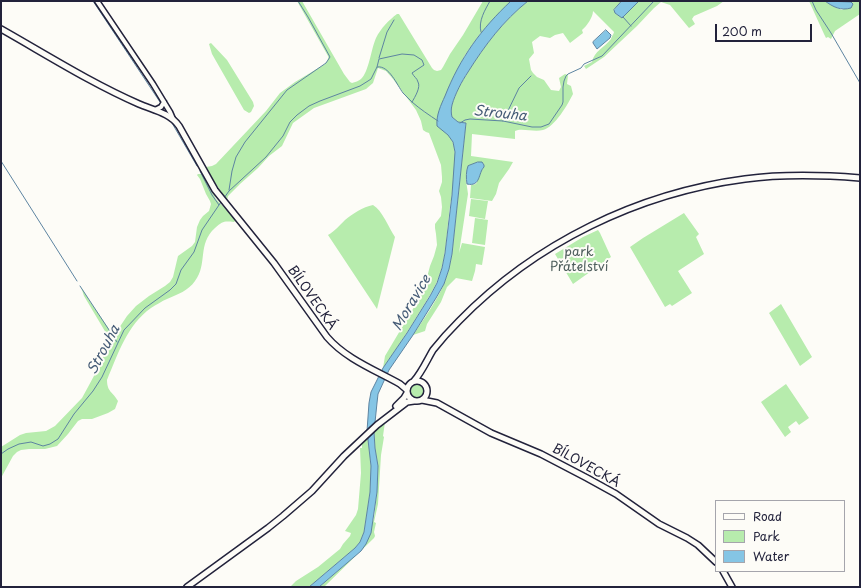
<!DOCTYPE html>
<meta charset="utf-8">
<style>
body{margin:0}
#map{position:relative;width:861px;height:588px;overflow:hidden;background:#fdfcf7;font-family:"Playpen Sans",sans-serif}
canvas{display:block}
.frame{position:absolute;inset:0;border:2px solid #22223b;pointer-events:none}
.legend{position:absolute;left:715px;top:500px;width:130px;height:72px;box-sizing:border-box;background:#fdfcf7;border:1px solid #a5a5ac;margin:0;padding:5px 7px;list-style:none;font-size:12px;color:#22223b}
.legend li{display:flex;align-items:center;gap:8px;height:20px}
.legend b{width:20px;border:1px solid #a5a5ac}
.scale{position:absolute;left:715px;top:24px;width:97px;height:18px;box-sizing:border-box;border:2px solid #22223b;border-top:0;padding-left:5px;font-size:12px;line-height:14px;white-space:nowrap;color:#22223b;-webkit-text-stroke:3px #fdfcf7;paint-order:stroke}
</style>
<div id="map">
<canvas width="861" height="588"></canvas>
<div class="frame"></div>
<ul class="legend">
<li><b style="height:5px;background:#fdfcf7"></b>Road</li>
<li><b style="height:11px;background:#b7ecad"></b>Park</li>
<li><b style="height:11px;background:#85c5e5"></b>Water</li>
</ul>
<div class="scale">200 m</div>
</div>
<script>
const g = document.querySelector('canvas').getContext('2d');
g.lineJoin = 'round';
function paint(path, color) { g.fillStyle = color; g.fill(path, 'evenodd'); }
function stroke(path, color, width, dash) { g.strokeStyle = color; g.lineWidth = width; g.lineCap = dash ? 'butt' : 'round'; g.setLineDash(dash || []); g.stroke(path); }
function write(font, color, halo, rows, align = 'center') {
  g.font = font + ' "Playpen Sans",sans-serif'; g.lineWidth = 4; g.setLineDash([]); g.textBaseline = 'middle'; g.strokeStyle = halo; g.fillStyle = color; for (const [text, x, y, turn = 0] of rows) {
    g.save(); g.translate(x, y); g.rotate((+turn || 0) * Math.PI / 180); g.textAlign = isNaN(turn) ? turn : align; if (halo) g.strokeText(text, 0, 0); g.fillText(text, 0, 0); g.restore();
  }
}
paint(new Path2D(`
 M 297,1 L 302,1 L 344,74 L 350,82 L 352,83 C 355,82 359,81 361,79 C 369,72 371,49 376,38 C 381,28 389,20 397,14 L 399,14 L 432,68 L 434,70 L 437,71 L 441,70 L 443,67 L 450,54 L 463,35 L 483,1 L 511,1 L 480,34 L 465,55 L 450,84 L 437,125 C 443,129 451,136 453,143 C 459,159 451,198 449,215 C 446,238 446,263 436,284 C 431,294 425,303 419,313 C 408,332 395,350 383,368 L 385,356 L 420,297 L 425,285 L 430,266 L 434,256 L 437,245 L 436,234 L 435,228 L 435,224 L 441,216 L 442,207 L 441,197 L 439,191 L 442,182 L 442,177 L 441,165 L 429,133 L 426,132 L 423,130 L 421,121 L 416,110 L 393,79 L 386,71 L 378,68 L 373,83 L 366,89 L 314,108 L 293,123 L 282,146 L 269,156 L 258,168 L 240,184 L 228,196 L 227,200 L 211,177 L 206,167 L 212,166 L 216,164 L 266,111 L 280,93 L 295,82 L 325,64 C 327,61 329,59 328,56 Z
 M 528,1 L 622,1 L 614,10 L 615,13 L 622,18 L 639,1 L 724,1 L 717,6 L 694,16 L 692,19 L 695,24 L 689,28 L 670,5 L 661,2 L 654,8 L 637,26 L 604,57 L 586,69 L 584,66 L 592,62 C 594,51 605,47 611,39 C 611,38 614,33 614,32 L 593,11 C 593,17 587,26 582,30 L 583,33 L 570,43 L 563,33 L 555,35 L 550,38 L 540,36 L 532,42 L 534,53 L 529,59 L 531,70 L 533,73 L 537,77 L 544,80 L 551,90 L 559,91 L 561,87 L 559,78 L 565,74 L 568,75 L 567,84 L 571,86 L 573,94 C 568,104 555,127 543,130 C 535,132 526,129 518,130 L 515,131 L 515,139 L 472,134 L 471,156 L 513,162 L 509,169 L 499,183 L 496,194 L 492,201 L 470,198 L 471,185 L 476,184 L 481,169 L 484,167 L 484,164 L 478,162 L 467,169 L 466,180 L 468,194 L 459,253 L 462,243 L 485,247 L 482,265 L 476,264 L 475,271 L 472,281 L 456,278 L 447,287 L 441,302 L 427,324 L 425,331 L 413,335 C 424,319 436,302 444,284 C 448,274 450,264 452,254 L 466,123 L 458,122 L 452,117 C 451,113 451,109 452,105 C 455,94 462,81 468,72 C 485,45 503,21 528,1 Z
 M 809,1 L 825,1 L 837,8 L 842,10 L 851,2 L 845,3 L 838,1 L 860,1 L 860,14 L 835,31 L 831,39 L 828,37 L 826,38 L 824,34 Z
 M 211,43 L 227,60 L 253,102 L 254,106 L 251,112 L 249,113 L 244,110 L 212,54 L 209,44 Z
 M 198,174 L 203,174 L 216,199 L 236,220 L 234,222 C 224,221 223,221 215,228 C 197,244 208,264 195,281 C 188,291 178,294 167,299 C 162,301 156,305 151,308 C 127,325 118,354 107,380 C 107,392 113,392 118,401 L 115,409 L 108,413 L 92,419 L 82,419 L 78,421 L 68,434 L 57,446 L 45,449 L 29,449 L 21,450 L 17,452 L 13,456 L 1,478 L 1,447 L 20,435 L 26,433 L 46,431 L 55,426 L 82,398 L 88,387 L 102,361 L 109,338 L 84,296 L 81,287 L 89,300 L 111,332 L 113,334 L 115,334 L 127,316 L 136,306 L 149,296 L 165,286 L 170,282 L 173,277 L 178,256 L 192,246 L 195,242 L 197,227 L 200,220 L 203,216 L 209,211 L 211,204 L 210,201 L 206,194 L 200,179 L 197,175 Z
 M 471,199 L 488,201 L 485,219 L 469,216 Z
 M 373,205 C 382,210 389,228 395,237 L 377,309 L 328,235 C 335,231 339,226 345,220 C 352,214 363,207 373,205 Z
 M 684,213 L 699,234 L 696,237 L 704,254 L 678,271 L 692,293 L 672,306 L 670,304 L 665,307 L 630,247 L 643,238 Z
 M 475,218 L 488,220 L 485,245 L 472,243 Z
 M 598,230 L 600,233 L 611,257 L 573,284 L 555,254 L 583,237 Z
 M 781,304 L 812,357 L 800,366 L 769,313 Z
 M410 391a7 7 0 1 1 14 0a7 7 0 1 1-14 0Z
 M 786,384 L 809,418 L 799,425 L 796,421 L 788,427 L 791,432 L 785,437 L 761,402 Z
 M 385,422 L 383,436 L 384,437 L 381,455 L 378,504 L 374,522 L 376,523 L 374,532 L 375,536 L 374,538 L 324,587 L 319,587 L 361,551 L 374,518 L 377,492 L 378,466 L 375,448 L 374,432 Z
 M 368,438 L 371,466 L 370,492 L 364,532 L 360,542 L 355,548 L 309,587 L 290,587 L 296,581 L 318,567 L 340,549 L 343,544 L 350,536 L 351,533 L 345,531 L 356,515 L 358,509 L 361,473 L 360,448 L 362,448 L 362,443 Z`), '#b7ecad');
const water = new Path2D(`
 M 511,1 L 528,1 C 503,21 485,45 468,72 C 462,81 455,94 452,105 C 451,109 451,113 452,117 L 458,122 L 466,123 L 452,254 L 449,269 L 444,284 L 436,298 L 413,335 L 389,370 L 378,394 L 377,403 L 374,432 L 375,448 L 378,466 L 377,492 L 371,533 L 366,544 L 361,551 L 319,587 L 309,587 L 355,548 L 360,542 L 364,532 L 370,492 L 371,466 L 367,431 L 369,403 L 371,392 L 383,368 L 407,333 L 430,296 L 437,283 L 442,268 L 445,253 L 452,195 L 455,152 L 453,142 L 448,135 L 437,126 C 436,115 441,105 445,96 C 460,58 481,29 511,1 Z
 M 622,1 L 639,1 L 622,18 L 615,13 L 614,10 Z
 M 825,1 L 851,2 L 853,4 L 851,8 C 841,11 833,7 825,1 Z
 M 606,30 L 611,35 L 610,38 L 597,49 L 593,43 L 593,42 Z
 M 478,162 L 482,162 L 484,165 L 484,167 C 478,173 481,187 467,184 C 466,178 466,171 468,166 Z`);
paint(water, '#85c5e5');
stroke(water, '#5d84a1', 1);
stroke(new Path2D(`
 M 93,1 L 160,102
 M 812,1 L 816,10 L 831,33 L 860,83
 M 623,17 L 631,26
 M 481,32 C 478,21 485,10 490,1
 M 379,58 L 387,32 L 394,20
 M 377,67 L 379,59 L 402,54 L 414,55 L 422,60 L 424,65 L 412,73 C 414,77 417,78 418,82 C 421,87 415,97 412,102
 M 503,121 L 519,88 L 531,76
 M 172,123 L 197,166
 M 460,123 L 465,120 L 470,119 L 503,121 L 532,127 L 541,127 L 549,124 L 562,105 L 563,102 L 563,87 L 564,81 L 566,76 L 568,74 L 581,68 L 584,64 L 602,56 L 654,1
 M 1,161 L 77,281
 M 229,190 L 232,171 L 236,157 L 245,142 L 287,90 L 326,63 L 330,57 L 308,17 L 298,1
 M 224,198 L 229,191 L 266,157 L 283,136 L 290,122 L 297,115 L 309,106 L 320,101 L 360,86 L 368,81 L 371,79 L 377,67 C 389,65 397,85 403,93 C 406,96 409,99 412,102 C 420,109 429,115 438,121
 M 219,205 L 221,202
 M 80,286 L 117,342
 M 1,454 L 8,449 L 19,444 L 31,442 L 43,446 L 50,444 L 58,439 L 74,414 L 93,391 L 102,377 L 124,330 L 145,308 L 170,290 L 176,284 L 181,270 L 194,252 L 202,230 L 219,205 L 212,195 L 200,171`), '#5d84a1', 1);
const minor = new Path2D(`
 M 97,1 L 153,84 L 170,112 L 173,119
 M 155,110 L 161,107 L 164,102`);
const major = new Path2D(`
 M 1,29 C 47,55 91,83 139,104 C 153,110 170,113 179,126 L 215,190 L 274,263 L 327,337 C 346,359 375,370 400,384 L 407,390
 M407 391a10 10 0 1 1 20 0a10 10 0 1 1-20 0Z
 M 414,381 C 422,372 427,360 433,350 C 441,340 450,330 459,321 C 535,243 638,193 745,179 C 783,174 822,175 860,178
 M 422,400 L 437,403 L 491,433 L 541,454 L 587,478 L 616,494 L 659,524 L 687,538 L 698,545 L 716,562
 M 396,406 L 404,398 L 407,393
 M 723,571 L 732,587
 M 187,587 L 268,528 L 283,516 L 312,491 L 344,456 L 377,425 L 407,402 L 414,401`);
stroke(minor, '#22223b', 7);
stroke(major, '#22223b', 8);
stroke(minor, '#fdfcf7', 4);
stroke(major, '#fdfcf7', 5);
write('13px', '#4f5f5d', '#fdfcf7', [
 ["park",579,252],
 ["Přátelství",579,267]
]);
write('13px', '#22223b', '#fdfcf7', [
 ["BÍLOVECKÁ",312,298,55],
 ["BÍLOVECKÁ",586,466,29]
]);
write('italic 14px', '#455b76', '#fdfcf7', [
 ["Strouha",500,114,6],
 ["Moravice",412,303,-59],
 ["Strouha",104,350,-62]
]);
</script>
